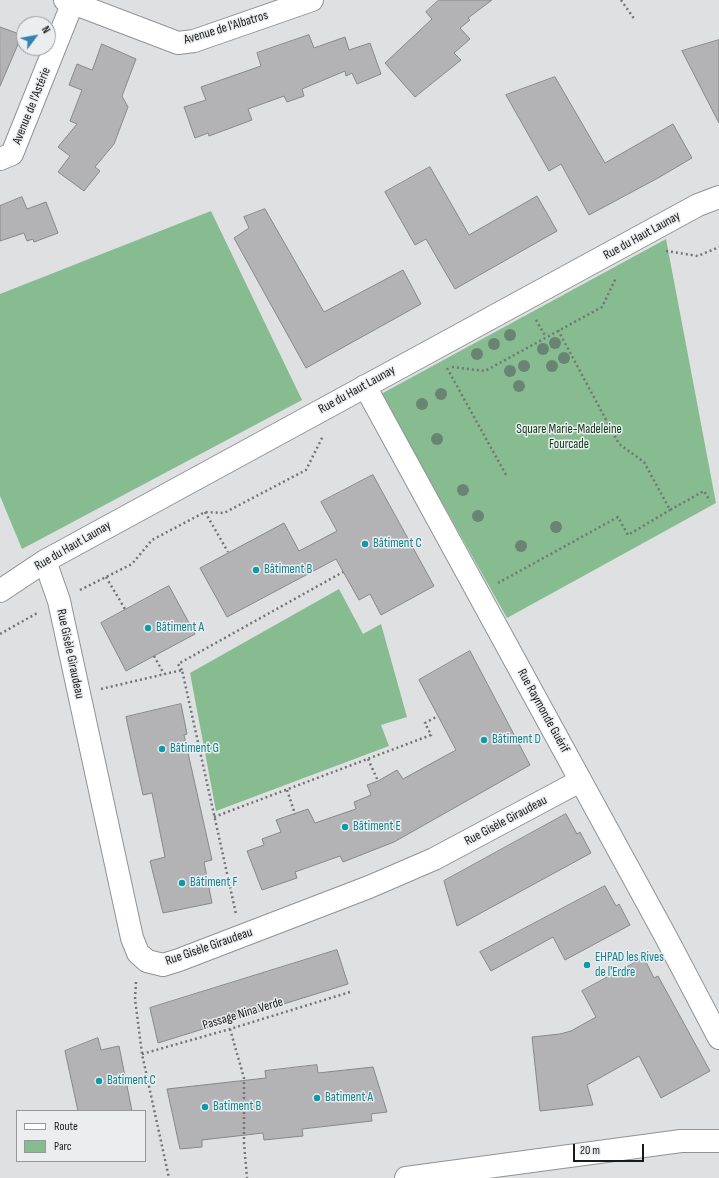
<!DOCTYPE html>
<meta charset="utf-8">
<style>
body{margin:0}
#map{position:relative;width:719px;height:1178px;overflow:hidden;background:#dee0e2;font-family:"Sofia Sans Condensed",sans-serif}
canvas{display:block}
.legend{position:absolute;left:16px;top:1110px;width:130px;height:52px;box-sizing:border-box;background:#ecedef;border:1px solid #979899;margin:0;padding:5px 7px;list-style:none;font-size:12px;color:#181919}
.legend li{display:flex;align-items:center;gap:8px;height:20px}
.legend b{width:20px;border:1px solid #979899}
.north{position:absolute;left:16px;top:16px;width:40px;height:40px;box-sizing:border-box;background:#ecedef;border:1px solid #979899;border-radius:50%;rotate:58deg;font-size:11px;font-weight:700;line-height:16px;text-align:center;color:#181919}
.north::after{content:'';display:block;margin:auto;width:14px;height:18px;background:#3482b4;clip-path:polygon(50% 0,100% 100%,50% 72%,0 100%)}
.scale{position:absolute;left:573px;top:1144px;width:71px;height:18px;box-sizing:border-box;border:2px solid #181919;border-top:0;padding-left:5px;font-size:12px;line-height:14px;white-space:nowrap;color:#181919;-webkit-text-stroke:3px #ecedef;paint-order:stroke}
</style>
<div id="map">
<canvas width="719" height="1178"></canvas>
<ul class="legend">
<li><b style="height:5px;background:#fff"></b>Route</li>
<li><b style="height:11px;background:#87bc90"></b>Parc</li>
</ul>
<div class="north">N</div>
<div class="scale">20 m</div>
</div>
<script>
const g = document.querySelector('canvas').getContext('2d');
g.lineJoin = 'round';
function paint(path, color) { g.fillStyle = color; g.fill(path, 'evenodd'); }
function stroke(path, color, width, dash) { g.strokeStyle = color; g.lineWidth = width; g.lineCap = dash ? 'butt' : 'round'; g.setLineDash(dash || []); g.stroke(path); }
function write(font, color, halo, rows, align = 'center') {
  g.font = font + ' "Sofia Sans Condensed",sans-serif'; g.lineWidth = 3; g.setLineDash([]); g.textBaseline = 'middle'; g.strokeStyle = halo; g.fillStyle = color; for (const [text, x, y, turn = 0] of rows) {
    g.save(); g.translate(x, y); g.rotate((+turn || 0) * Math.PI / 180); g.textAlign = isNaN(turn) ? turn : align; if (halo) g.strokeText(text, 0, 0); g.fillText(text, 0, 0); g.restore();
  }
}
paint(new Path2D(`
 M 211,211 L 302,400 L 22,549 L 0,496 L 0,294 Z
 M 666,239 L 716,503 L 507,618 L 381,394 Z
 M 339,589 L 363,634 L 381,624 L 407,717 L 381,725 L 389,746 L 216,811 L 190,673 Z`), '#87bc90');
const building = new Path2D(`
 M 439,0 L 492,0 L 468,18 L 470,20 L 460,28 L 470,39 L 454,53 L 461,60 L 415,97 L 385,63 L 432,19 L 426,12 Z
 M 0,27 L 22,35 L 0,86 Z
 M 309,35 L 314,48 L 345,37 L 349,50 L 370,43 L 381,74 L 357,84 L 352,73 L 346,76 L 345,71 L 302,89 L 304,96 L 287,102 L 284,96 L 248,109 L 252,120 L 209,136 L 208,133 L 195,138 L 184,107 L 206,100 L 201,87 L 261,66 L 257,53 Z
 M 719,40 L 719,123 L 682,51 Z
 M 102,44 L 136,59 L 122,96 L 128,107 L 114,144 L 95,167 L 100,171 L 84,191 L 58,172 L 70,156 L 58,147 L 77,124 L 70,121 L 82,90 L 69,85 L 77,64 L 92,70 Z
 M 555,77 L 605,163 L 673,124 L 692,158 L 658,178 L 589,215 L 561,164 L 549,171 L 506,95 Z
 M 430,167 L 469,235 L 537,196 L 557,231 L 455,289 L 426,239 L 415,245 L 385,192 Z
 M 22,197 L 27,209 L 46,202 L 58,233 L 34,242 L 33,239 L 27,241 L 24,233 L 0,241 L 0,206 Z
 M 265,209 L 324,312 L 403,270 L 421,304 L 306,368 L 234,238 L 249,228 L 244,217 Z
 M 373,475 L 434,586 L 381,615 L 370,594 L 359,600 L 336,559 L 227,617 L 200,568 L 284,523 L 299,551 L 337,531 L 321,502 Z
 M 169,586 L 195,634 L 126,671 L 101,623 Z
 M 470,651 L 530,765 L 394,842 L 343,862 L 340,856 L 295,872 L 297,878 L 262,890 L 247,851 L 264,845 L 262,839 L 281,832 L 276,820 L 308,809 L 315,823 L 356,809 L 354,802 L 371,795 L 367,785 L 378,781 L 397,770 L 403,779 L 456,750 L 419,680 Z
 M 181,704 L 187,734 L 184,735 L 212,860 L 204,862 L 212,903 L 163,913 L 150,861 L 165,857 L 152,793 L 143,795 L 126,717 Z
 M 566,814 L 577,834 L 580,832 L 591,853 L 457,926 L 444,881 Z
 M 605,886 L 616,906 L 619,904 L 630,925 L 565,960 L 553,937 L 491,971 L 480,952 Z
 M 337,950 L 348,984 L 158,1043 L 150,1008 Z
 M 644,958 L 654,978 L 658,976 L 710,1071 L 661,1098 L 639,1056 L 587,1085 L 593,1105 L 540,1111 L 532,1037 L 560,1034 L 571,1031 L 596,1017 L 582,991 Z
 M 98,1038 L 101,1050 L 119,1046 L 132,1111 L 78,1111 L 65,1051 Z
 M 317,1065 L 318,1073 L 373,1067 L 387,1112 L 371,1114 L 372,1121 L 302,1129 L 303,1136 L 264,1140 L 263,1133 L 202,1140 L 202,1147 L 180,1149 L 167,1089 L 266,1078 L 265,1071 Z`);
paint(building, '#b3b2b4');
stroke(building, '#888889', 1);
const minor = new Path2D(`
 M 65,0 L 178,43 L 194,41 L 312,0
 M 0,159 L 12,154 L 73,2
 M 365,386 L 666,937 L 719,1038
 M 45,561 L 59,601 L 132,938 L 138,953 L 147,961 L 163,965 L 179,960 L 369,887 L 434,859 L 580,781
 M 0,591 L 45,561 C 262,441 481,325 698,205 L 719,197`);
const secondary = new Path2D(`
 M 406,1178 L 681,1141 L 719,1141`);
stroke(minor, '#919294', 24);
stroke(secondary, '#919294', 24);
stroke(new Path2D(`
 M 621,0 L 635,20
 M 666,251 L 698,256 L 719,247
 M 536,320 L 546,337
 M 558,330 L 619,444 L 644,462 L 670,510 L 704,491 L 710,501
 M 452,367 L 485,371 L 602,307 L 616,278
 M 447,368 L 506,475
 M 205,512 L 228,552
 M 106,577 L 125,609
 M 498,583 L 618,517 L 628,535 L 670,510
 M 80,590 L 132,564 L 152,540 L 205,512 L 224,513 L 306,470 L 323,436
 M 0,634 L 39,612
 M 154,656 L 164,674
 M 182,670 L 178,664 L 343,572
 M 101,689 L 182,670 L 236,914
 M 368,759 L 378,781
 M 287,790 L 295,814
 M 214,817 L 431,735 L 425,723 L 438,716
 M 136,982 L 135,999 L 142,1054 L 169,1178
 M 230,1029 L 244,1078 L 244,1143 L 247,1178
 M 142,1054 L 230,1029 L 350,992`), '#747576', 2.5, [2, 3]);
stroke(minor, '#fff', 22);
stroke(secondary, '#fff', 22);
g.fillStyle = '#6a8473';
for (const [x, y] of [
 [510,335],
 [555,343],
 [494,344],
 [543,349],
 [477,354],
 [564,358],
 [524,366],
 [552,366],
 [510,371],
 [519,386],
 [441,394],
 [422,404],
 [437,439],
 [463,490],
 [478,516],
 [556,527],
 [521,546]
]) { g.beginPath(); g.arc(x, y, 6, 0, 2 * Math.PI); g.fill(); }
for (const [x, y, r, color] of [
 [365,544,4,"#0f9aa8"],
 [256,570,4,"#0f9aa8"],
 [148,628,4,"#0f9aa8"],
 [484,740,4,"#0f9aa8"],
 [162,749,4,"#0f9aa8"],
 [345,827,4,"#0f9aa8"],
 [182,883,4,"#0f9aa8"],
 [587,965,4,"#0f9aa8"],
 [99,1081,4,"#0f9aa8"],
 [317,1098,4,"#0f9aa8"],
 [205,1107,4,"#0f9aa8"]
]) { const dot = new Path2D(); dot.arc(x, y, r, 0, 2 * Math.PI); g.fillStyle = color; g.fill(dot); stroke(dot, '#ecedef', 1.5); }
write('13px', '#181919', '#ecedef', [
 ["Avenue de l'Albatros",226,28,-17],
 ["Avenue de l'Astérie",32,106,-68],
 ["Rue du Haut Launay",642,236,-29],
 ["Rue du Haut Launay",357,390,-29],
 ["Rue du Haut Launay",73,546,-30],
 ["Rue Gisèle Giraudeau",70,654,78],
 ["Rue Raymonde Guérif",543,711,61],
 ["Rue Gisèle Giraudeau",506,821,-28],
 ["Rue Gisèle Giraudeau",209,947,-19],
 ["Passage Nina Verde",243,1014,-17]
]);
write('13px', '#0c3919', '#ecedef', [
 ["Square Marie-Madeleine",569,430],
 ["Fourcade",569,445]
]);
write('13px', '#0d838f', '#ecedef', [
 ["Bâtiment C",373,544],
 ["Bâtiment B",264,570],
 ["Bâtiment A",156,628],
 ["Bâtiment D",492,740],
 ["Bâtiment G",170,749],
 ["Bâtiment E",353,827],
 ["Bâtiment F",190,883],
 ["EHPAD les Rives",595,958],
 ["de l'Erdre",595,973],
 ["Batiment C",107,1081],
 ["Batiment A",325,1098],
 ["Batiment B",213,1107]
], 'left');
</script>
